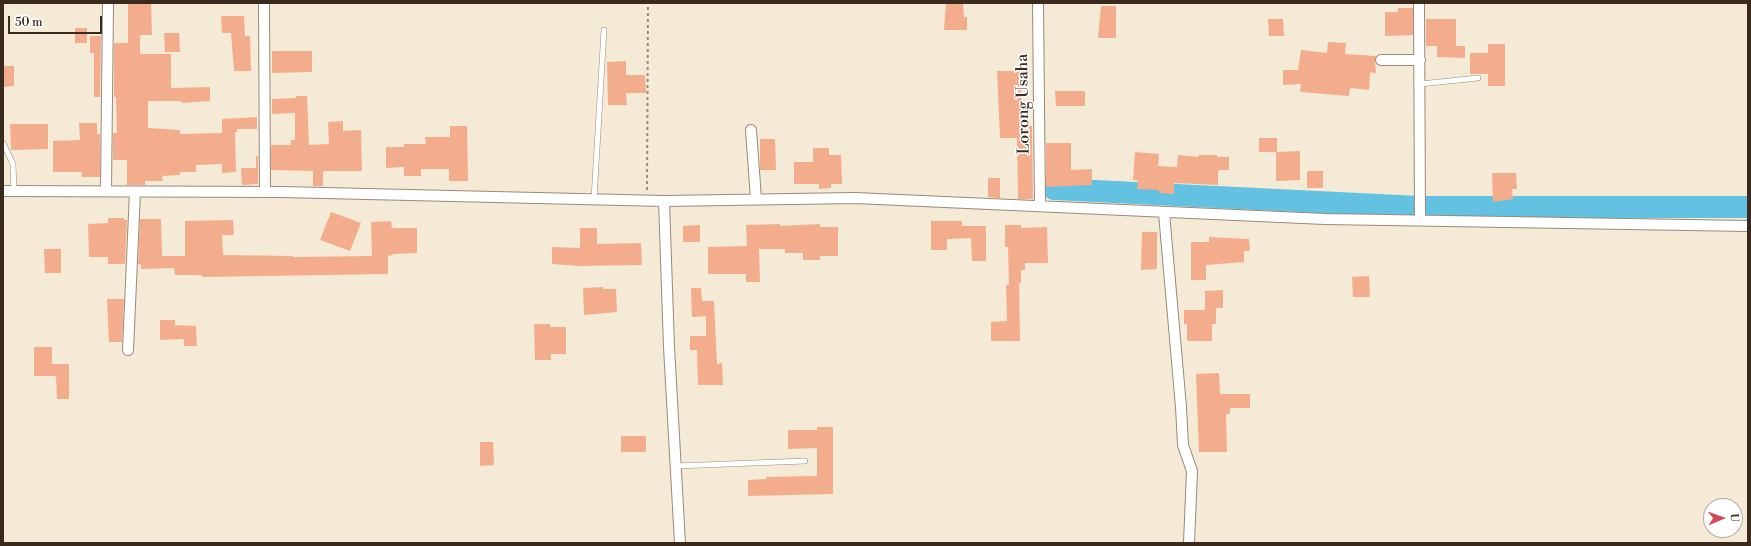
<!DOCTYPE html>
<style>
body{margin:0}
#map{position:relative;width:1751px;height:546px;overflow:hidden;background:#f5ead5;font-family:"Libre Bodoni",serif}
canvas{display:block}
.frame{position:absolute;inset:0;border:4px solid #3b2a1e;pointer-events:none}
.north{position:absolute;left:1703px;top:498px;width:40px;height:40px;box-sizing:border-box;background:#fff;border:1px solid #b1aaa5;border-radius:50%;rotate:88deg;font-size:11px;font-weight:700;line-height:16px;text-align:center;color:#3b2a1e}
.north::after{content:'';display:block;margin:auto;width:14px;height:18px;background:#d1495b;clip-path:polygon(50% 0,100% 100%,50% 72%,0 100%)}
.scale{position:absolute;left:8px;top:16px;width:94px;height:18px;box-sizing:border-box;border:2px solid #3b2a1e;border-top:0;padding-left:5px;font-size:12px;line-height:14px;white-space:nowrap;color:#3b2a1e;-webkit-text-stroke:3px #fff;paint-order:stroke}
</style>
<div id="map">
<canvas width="1751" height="546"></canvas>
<div class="frame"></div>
<div class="north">U</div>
<div class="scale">50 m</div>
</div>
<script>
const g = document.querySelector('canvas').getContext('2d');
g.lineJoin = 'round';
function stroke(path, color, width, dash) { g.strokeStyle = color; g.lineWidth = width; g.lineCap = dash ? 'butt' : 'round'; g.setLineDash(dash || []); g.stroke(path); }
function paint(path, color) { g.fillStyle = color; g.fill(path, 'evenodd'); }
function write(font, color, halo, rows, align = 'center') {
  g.font = font + ' "Libre Bodoni",serif'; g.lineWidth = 3; g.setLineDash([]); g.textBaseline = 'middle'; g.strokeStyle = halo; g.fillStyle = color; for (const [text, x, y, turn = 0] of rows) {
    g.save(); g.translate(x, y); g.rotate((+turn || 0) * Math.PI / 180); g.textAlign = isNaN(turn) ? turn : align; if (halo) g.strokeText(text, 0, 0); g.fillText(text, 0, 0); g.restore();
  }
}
stroke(new Path2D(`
 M 1054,189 L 1419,207 L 1748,207`), '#63c1e1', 22);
paint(new Path2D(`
 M 128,3 L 151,3 L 152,35 L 140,35 L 140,54 L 171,54 L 171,88 L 210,87 L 210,101 L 181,103 L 181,101 L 148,101 L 148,128 L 180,130 L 180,134 L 222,133 L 222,119 L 257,117 L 257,129 L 237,129 L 237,132 L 235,132 L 236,172 L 222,173 L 222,164 L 196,165 L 196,172 L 180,172 L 180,175 L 162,176 L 163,181 L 145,181 L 145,185 L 127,185 L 127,160 L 113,160 L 113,133 L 117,133 L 116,97 L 114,97 L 114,43 L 128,43 Z
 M 946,3 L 963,3 L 964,17 L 967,17 L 967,30 L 944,30 Z
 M 1101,6 L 1116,6 L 1116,38 L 1098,38 Z
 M 1398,8 L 1413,8 L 1413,35 L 1385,36 L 1385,12 L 1398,12 Z
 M 221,16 L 244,16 L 245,36 L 250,36 L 251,71 L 234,71 L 231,33 L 222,33 Z
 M 1268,19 L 1283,19 L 1284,36 L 1269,36 Z
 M 1426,19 L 1456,19 L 1456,46 L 1465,46 L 1465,58 L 1437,57 L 1437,46 L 1426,46 Z
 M 75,28 L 87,28 L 87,43 L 75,43 Z
 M 164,33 L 179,33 L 180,52 L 165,52 Z
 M 90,36 L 101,36 L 100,97 L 94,97 L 94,53 L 90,53 Z
 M 1328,42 L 1346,43 L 1345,54 L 1376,56 L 1375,60 L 1376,73 L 1370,72 L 1369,90 L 1350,88 L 1349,96 L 1300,92 L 1301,84 L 1283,85 L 1283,70 L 1298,70 L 1301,50 L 1327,53 Z
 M 1488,44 L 1505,44 L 1505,86 L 1488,86 L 1488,74 L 1470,74 L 1470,53 L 1488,53 Z
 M 272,51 L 312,51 L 312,72 L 272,73 Z
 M 626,61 L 626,75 L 645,75 L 646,93 L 626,93 L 627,105 L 608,105 L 607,62 Z
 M 3,66 L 14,66 L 14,86 L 3,87 Z
 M 997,71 L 1026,71 L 1026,86 L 1021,86 L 1022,126 L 1032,126 L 1033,199 L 1018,199 L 1017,138 L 1000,138 Z
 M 1055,91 L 1085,91 L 1085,106 L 1056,106 Z
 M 296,96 L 307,96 L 309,145 L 329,144 L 328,122 L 343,121 L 343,131 L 361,130 L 362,171 L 323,171 L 323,186 L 313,186 L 313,171 L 271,170 L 271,145 L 291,145 L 291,140 L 295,140 L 295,113 L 272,114 L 272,99 L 296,98 Z
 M 79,123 L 97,123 L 97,134 L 100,134 L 100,177 L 82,177 L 82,172 L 53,172 L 53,141 L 80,140 Z
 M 10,124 L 48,124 L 48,149 L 11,150 Z
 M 450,126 L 467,126 L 468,181 L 449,181 L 449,169 L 421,169 L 421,176 L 404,176 L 404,167 L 386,168 L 386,147 L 404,147 L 404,144 L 426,144 L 425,137 L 450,137 Z
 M 1259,138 L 1277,138 L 1277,152 L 1259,152 Z
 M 760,139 L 775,139 L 776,170 L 760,170 Z
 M 1046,143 L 1071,143 L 1071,170 L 1092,169 L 1092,185 L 1046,187 Z
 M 813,148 L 829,148 L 829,155 L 841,155 L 842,184 L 831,184 L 831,188 L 819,189 L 819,184 L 794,184 L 794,162 L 813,162 Z
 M 1300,151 L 1300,180 L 1276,181 L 1276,152 Z
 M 1135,152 L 1159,154 L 1158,166 L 1177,167 L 1178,155 L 1199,157 L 1198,155 L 1217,155 L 1217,157 L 1229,157 L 1229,170 L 1218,170 L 1218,185 L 1174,183 L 1174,194 L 1159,193 L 1159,190 L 1137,189 L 1138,181 L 1133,180 Z
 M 256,156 L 258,156 L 258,184 L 242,185 L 241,168 L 256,168 Z
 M 1307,171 L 1323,171 L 1323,188 L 1307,188 Z
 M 1492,173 L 1516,173 L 1517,189 L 1512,189 L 1513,199 L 1493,202 Z
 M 988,178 L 1000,178 L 1000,198 L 988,197 Z
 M 331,212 L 361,223 L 350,251 L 320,240 Z
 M 108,218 L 124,218 L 124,220 L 127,220 L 125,264 L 108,264 L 108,257 L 89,257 L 88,224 L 108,223 Z
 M 140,219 L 161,219 L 162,256 L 185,256 L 185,221 L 233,220 L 234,235 L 222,235 L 223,255 L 293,256 L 293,257 L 372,256 L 371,222 L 391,221 L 392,228 L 417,228 L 417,253 L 392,254 L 393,255 L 388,256 L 388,274 L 202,277 L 202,275 L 175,275 L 174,268 L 141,269 L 141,264 L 138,264 Z
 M 931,221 L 962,221 L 962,226 L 986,226 L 986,261 L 972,261 L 971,238 L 947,239 L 947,250 L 931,250 Z
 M 780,224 L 780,226 L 820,224 L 820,227 L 838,227 L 838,256 L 820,256 L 820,260 L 803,260 L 803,253 L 785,253 L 785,249 L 759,249 L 760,282 L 746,282 L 746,274 L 708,274 L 708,247 L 747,246 L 746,225 Z
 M 700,225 L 700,242 L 683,242 L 683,226 Z
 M 1005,225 L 1021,225 L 1021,228 L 1047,227 L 1048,263 L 1025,263 L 1025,270 L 1021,270 L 1021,283 L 1019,283 L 1020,341 L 991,341 L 991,322 L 1007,321 L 1006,285 L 1009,285 L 1008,247 L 1005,247 Z
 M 580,228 L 597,228 L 597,244 L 641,243 L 642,265 L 579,266 L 552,264 L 552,247 L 580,248 Z
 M 1142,232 L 1157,232 L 1157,269 L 1141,270 Z
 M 1209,237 L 1249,239 L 1250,251 L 1244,251 L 1244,262 L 1206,265 L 1206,280 L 1191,280 L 1191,242 L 1209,242 Z
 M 44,249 L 61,249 L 61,273 L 45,273 Z
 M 1369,276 L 1370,297 L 1353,297 L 1352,277 Z
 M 603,287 L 603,289 L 616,289 L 617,312 L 584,315 L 583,288 Z
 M 691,288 L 701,288 L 702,301 L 714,301 L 717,364 L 722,363 L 723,385 L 698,385 L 697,350 L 690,350 L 690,336 L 706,336 L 706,316 L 692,317 Z
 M 1223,290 L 1223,308 L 1216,308 L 1216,324 L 1212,324 L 1212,341 L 1187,341 L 1187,324 L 1184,324 L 1184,310 L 1205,310 L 1205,291 Z
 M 107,299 L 124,299 L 122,342 L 109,342 Z
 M 160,320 L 175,320 L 175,325 L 196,326 L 197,346 L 184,346 L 184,339 L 160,340 Z
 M 534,324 L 550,324 L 550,327 L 566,327 L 566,354 L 551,354 L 551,360 L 535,360 Z
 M 34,347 L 52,347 L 52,364 L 69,364 L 69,399 L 57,399 L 56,376 L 34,376 Z
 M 1219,373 L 1220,394 L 1250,394 L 1250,408 L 1230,408 L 1230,414 L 1226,414 L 1227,452 L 1199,452 L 1196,374 Z
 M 817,427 L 833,427 L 833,494 L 748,496 L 748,480 L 766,479 L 766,477 L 817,476 L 817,448 L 788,449 L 788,430 L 817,430 Z
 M 621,436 L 646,436 L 646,452 L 621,452 Z
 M 480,442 L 493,442 L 494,465 L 480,466 Z`), '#f3ad8d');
const service = new Path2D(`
 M 1420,84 L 1478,78
 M 3,143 L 13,164 L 14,191
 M 594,199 L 604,30
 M 676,466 L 805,461`);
const minor = new Path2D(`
 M 264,3 L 265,192
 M 1038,3 L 1040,206
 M 1419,3 L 1420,220
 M 1381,60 L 1420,60
 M 751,130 L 756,199
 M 3,191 L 282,192 L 664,201 L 855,198 L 1325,219 L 1748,226
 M 106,191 L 108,3
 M 664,201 L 669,347 L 680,543
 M 1164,213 L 1181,407 L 1183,445 L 1192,471 L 1189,543
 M 128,350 L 135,192`);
stroke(service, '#988a7a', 6);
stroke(minor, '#988a7a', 12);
stroke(new Path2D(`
 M 647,190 L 648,3`), '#988a7a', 2, [3, 3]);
stroke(service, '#fff', 5);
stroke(minor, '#fff', 10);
write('16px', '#3b2a1e', '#fff', [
 ["Lorong Usaha",1024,104,-91]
]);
</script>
